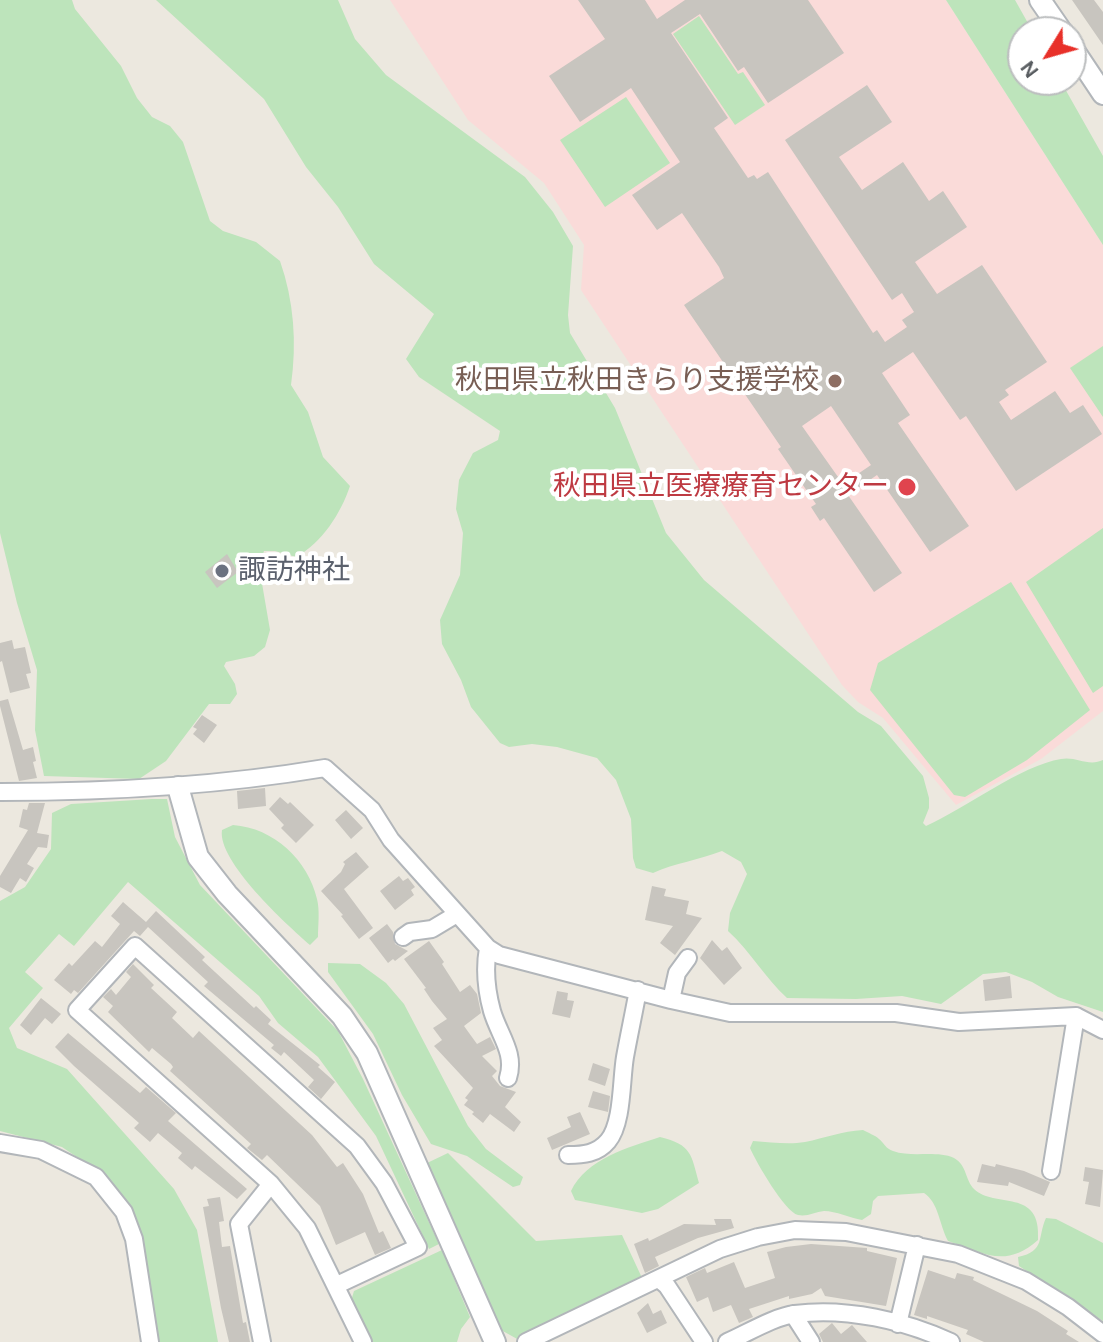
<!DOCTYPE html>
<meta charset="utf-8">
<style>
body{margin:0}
#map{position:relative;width:1103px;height:1342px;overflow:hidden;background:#ece8df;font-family:Karla,sans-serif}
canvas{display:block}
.north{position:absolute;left:1007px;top:16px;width:80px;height:80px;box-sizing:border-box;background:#fff;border:2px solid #bcbebf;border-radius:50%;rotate:233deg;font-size:22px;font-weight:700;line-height:32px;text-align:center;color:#585c60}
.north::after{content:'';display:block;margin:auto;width:28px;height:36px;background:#e83029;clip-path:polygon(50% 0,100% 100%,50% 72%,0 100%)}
</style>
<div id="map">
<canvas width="1103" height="1342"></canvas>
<div class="north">N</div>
</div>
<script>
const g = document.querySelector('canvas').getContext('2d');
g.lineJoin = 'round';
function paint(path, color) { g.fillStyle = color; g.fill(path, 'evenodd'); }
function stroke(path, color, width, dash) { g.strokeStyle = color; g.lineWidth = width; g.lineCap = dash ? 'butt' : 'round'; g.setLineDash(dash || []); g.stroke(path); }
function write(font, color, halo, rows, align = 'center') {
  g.font = font + ' Karla,"Noto Sans JP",sans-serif'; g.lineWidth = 8; g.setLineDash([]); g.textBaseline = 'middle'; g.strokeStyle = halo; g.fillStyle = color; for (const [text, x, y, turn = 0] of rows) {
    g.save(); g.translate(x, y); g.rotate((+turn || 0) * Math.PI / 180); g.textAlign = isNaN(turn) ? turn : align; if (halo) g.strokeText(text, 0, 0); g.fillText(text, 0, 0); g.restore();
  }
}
paint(new Path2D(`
 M 390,0 L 946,0 L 1103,245 L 1103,711 L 1041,759 L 956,805 L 883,718 L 858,702 L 842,685 L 581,290 L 584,245 L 544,183 L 468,120 Z`), '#fadbd9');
paint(new Path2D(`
 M 0,0 L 72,0 L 75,9 L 121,66 L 137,98 L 152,117 L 170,126 L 183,142 L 210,221 L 223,231 L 256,242 L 280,261 C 294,301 297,343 291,385 L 308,412 L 323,457 L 350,486 C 341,513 322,543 296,557 L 275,551 L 264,551 L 259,566 L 270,630 L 265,647 L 254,656 L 226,662 L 224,666 L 235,684 L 237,694 L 230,704 L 209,704 L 166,761 L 139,779 L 44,776 L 35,730 L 37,670 L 17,603 L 0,533 Z
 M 156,0 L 338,0 L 355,39 L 386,75 L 525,177 L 553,212 L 573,246 L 568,315 L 570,333 L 615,408 L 666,533 L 704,580 L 858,712 L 881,726 L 923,776 L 929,798 L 929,808 L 923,823 L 926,826 C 964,809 1022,765 1061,759 C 1076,756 1088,767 1103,760 L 1103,1012 L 1058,997 L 1032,982 L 1006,972 L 983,974 L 941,1004 L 902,996 L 856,999 L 787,998 C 765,978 751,952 728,931 L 730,913 L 747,874 L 741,862 L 722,851 C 699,860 675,863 653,873 L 636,868 L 633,858 L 631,819 L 616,780 L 597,758 L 557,747 L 532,744 L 509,747 L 500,743 L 471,707 L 461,680 L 442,644 L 440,620 L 460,575 L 463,533 L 456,509 L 459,480 L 473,453 L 498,440 L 500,431 L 419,377 L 406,359 L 434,314 L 374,264 L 338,207 L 306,167 L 264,99 Z
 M 946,0 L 1015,0 L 1033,32 L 1023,32 L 1023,80 L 1060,80 L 1103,156 L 1103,245 Z
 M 699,16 L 738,74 L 743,72 L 765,105 L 735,125 L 673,34 Z
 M 626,97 L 670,163 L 605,207 L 560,140 Z
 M 1103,346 L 1103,417 L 1070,368 Z
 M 1103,528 L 1103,686 L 1093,693 L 1026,582 Z
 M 1011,582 L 1090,710 L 1027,760 L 965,797 L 954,795 L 870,690 L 878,663 Z
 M 152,799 L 167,799 L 175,837 L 200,885 L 338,1031 L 363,1079 L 439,1244 L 429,1249 L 376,1136 L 318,1057 L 278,1023 L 259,996 L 128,882 L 74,946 L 59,934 L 25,972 L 43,988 L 9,1028 L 17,1048 L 67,1069 L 174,1189 L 197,1230 L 218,1342 L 157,1342 L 145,1252 L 130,1206 L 102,1174 L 62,1147 L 0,1131 L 0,901 L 25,887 L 51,849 L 52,813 L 71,804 Z
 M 233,825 C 274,828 308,860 317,899 C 320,911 318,925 318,937 L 310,945 C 287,925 217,861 222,830 Z
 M 328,963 L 360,964 L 386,983 L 404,1004 L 468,1126 L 486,1149 L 523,1177 L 520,1185 L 513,1187 L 467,1156 L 431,1144 L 402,1095 L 373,1034 L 328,972 Z
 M 863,1130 C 868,1133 875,1135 879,1139 C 884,1143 886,1149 893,1151 C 912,1158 936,1150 954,1158 C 967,1165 965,1180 974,1189 C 994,1209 1042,1187 1038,1240 C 1005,1269 984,1253 948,1241 C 939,1224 939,1203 924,1193 L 878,1196 L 873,1201 L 871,1214 L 862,1220 C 850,1218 836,1211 824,1211 C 815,1212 807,1217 798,1215 C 785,1212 756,1162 750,1148 L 753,1141 C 771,1142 788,1145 805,1142 C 825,1138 842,1131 863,1130 Z
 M 660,1137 C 692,1145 691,1154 699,1183 L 658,1209 L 642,1213 L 575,1200 L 571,1191 C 586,1159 629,1147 660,1137 Z
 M 448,1153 L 536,1241 L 622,1235 L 643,1280 L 519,1340 L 501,1330 L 425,1164 Z
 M 1046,1218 L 1056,1219 L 1103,1243 L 1103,1321 L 1019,1266 L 1018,1257 C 1046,1251 1037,1237 1046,1218 Z
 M 442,1250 L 470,1317 L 461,1329 L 457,1342 L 370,1342 L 351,1301 L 354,1291 Z`), '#bde4bb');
paint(new Path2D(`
 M 578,0 L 645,0 L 657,19 L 685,0 L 808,0 L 844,53 L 768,103 L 744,67 L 738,71 L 700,14 L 671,33 L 728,118 L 714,128 L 748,178 L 754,175 L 757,179 L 768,172 L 873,333 L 877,330 L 885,342 L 907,327 L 902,320 L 914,312 L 902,293 L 892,300 L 785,140 L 867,85 L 892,122 L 839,157 L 862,190 L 903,162 L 929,201 L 943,191 L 967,227 L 915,262 L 937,294 L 982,265 L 1047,362 L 1005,390 L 1009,395 L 999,402 L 1011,420 L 1055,391 L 1070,413 L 1083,405 L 1102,434 L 1016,491 L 966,416 L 960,420 L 913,352 L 882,373 L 910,415 L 898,423 L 969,526 L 930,552 L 877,475 L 848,495 L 902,573 L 874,592 L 824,518 L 820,521 L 811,507 L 816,504 L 778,449 L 781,447 L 684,305 L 724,278 L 719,267 L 682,213 L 657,230 L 632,195 L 680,162 L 631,88 L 580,122 L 549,76 L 605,39 ZM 831,406 L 871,465 L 843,484 L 802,426 Z
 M 1072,0 L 1094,0 L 1103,12 L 1103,45 Z
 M 227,554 L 238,572 L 217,588 L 205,572 Z
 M 12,640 L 14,649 L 25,647 L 31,673 L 26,674 L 30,688 L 10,693 L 2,661 L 0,662 L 0,643 Z
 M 8,699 L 23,750 L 33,747 L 36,761 L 33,762 L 37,778 L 19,781 L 0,706 L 0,701 Z
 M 202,715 L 217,725 L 204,743 L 193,734 L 197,729 L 193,727 Z
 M 265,788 L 266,806 L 238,809 L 237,791 Z
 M 280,797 L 288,804 L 290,802 L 314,825 L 296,843 L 281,828 L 284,825 L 269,809 Z
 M 29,803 L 45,803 L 37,833 L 49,835 L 47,848 L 38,847 L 27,864 L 34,868 L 26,882 L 20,878 L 11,893 L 0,887 L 0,876 L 28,830 L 19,827 L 23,809 L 27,810 Z
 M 346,810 L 363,828 L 351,839 L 335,820 Z
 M 356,852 L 369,867 L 344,889 L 373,928 L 359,939 L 341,916 L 343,915 L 321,891 L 341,872 L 345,864 L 343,862 Z
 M 399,876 L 403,881 L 408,878 L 415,887 L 411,890 L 414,895 L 395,910 L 380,891 Z
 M 652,886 L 666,889 L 664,896 L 689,901 L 686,914 L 702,918 L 675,955 L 660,943 L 673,926 L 645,920 Z
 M 123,902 L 146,922 L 156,911 L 205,957 L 202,960 L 254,1008 L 256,1006 L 271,1020 L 268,1024 L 320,1065 L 318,1067 L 335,1082 L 321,1099 L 308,1087 L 314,1080 L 284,1052 L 281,1056 L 271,1048 L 274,1045 L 204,986 L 208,982 L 148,927 L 140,936 L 134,931 L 78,993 L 74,990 L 71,994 L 54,980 L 69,963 L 72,966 L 95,941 L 102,947 L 120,924 L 111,916 Z
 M 387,924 L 393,932 L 395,944 L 408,951 L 395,961 L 393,959 L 388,963 L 369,938 Z
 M 712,940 L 722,951 L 727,947 L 742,968 L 724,985 L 700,958 Z
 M 429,941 L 444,962 L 442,964 L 460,992 L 470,985 L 477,994 L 481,1013 L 464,1026 L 477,1044 L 490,1037 L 496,1049 L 482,1056 L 497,1071 L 492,1076 L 500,1086 L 516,1092 L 505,1107 L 521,1122 L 514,1132 L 490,1114 L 483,1123 L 472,1114 L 474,1112 L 464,1105 L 468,1100 L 465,1098 L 473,1088 L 434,1046 L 442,1040 L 433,1028 L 447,1019 L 432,1001 L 424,989 L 426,988 L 404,959 Z
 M 133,964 L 154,985 L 151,988 L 177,1012 L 172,1018 L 193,1038 L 199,1031 L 312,1135 L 337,1167 L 343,1163 L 363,1194 L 379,1233 L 383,1231 L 391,1248 L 375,1255 L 365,1232 L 336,1245 L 320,1206 L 267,1155 L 262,1160 L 247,1148 L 251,1144 L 170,1071 L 173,1067 L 171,1064 L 152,1048 L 149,1052 L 108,1012 L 113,1006 L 103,997 L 111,989 L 116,995 L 131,977 L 126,972 Z
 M 1010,976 L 1012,998 L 985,1001 L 983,980 Z
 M 557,991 L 568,993 L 567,1000 L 574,1001 L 570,1018 L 552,1014 Z
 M 41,998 L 61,1014 L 52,1024 L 45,1018 L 31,1035 L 20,1025 Z
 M 68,1033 L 140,1093 L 146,1087 L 176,1113 L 168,1121 L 247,1189 L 237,1199 L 195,1166 L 192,1170 L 178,1158 L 182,1153 L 158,1133 L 150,1142 L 134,1128 L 139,1123 L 74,1066 L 55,1047 Z
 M 593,1063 L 610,1069 L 605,1086 L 588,1080 Z
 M 593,1091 L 610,1096 L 608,1112 L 588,1107 Z
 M 580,1112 L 590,1134 L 552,1150 L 547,1138 L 571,1127 L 567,1117 Z
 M 982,1164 L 995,1167 L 996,1164 L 1024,1171 L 1050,1182 L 1044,1196 L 1009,1182 L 1008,1186 L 977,1182 Z
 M 1085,1167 L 1103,1170 L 1100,1207 L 1085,1204 L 1089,1182 L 1083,1181 Z
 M 220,1197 L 224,1221 L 219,1222 L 222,1247 L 230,1246 L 243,1323 L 246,1322 L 250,1342 L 229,1342 L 221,1308 L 203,1207 L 209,1206 L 207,1199 Z
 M 714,1219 L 731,1219 L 734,1228 L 698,1238 L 655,1257 L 659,1266 L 645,1273 L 634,1244 L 648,1238 L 649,1241 L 684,1224 L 716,1225 Z
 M 811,1244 L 867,1248 L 867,1251 L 897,1258 L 886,1306 L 825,1296 L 821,1288 L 812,1294 L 789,1299 L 789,1296 L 749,1309 L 753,1317 L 739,1323 L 731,1305 L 713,1312 L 708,1297 L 697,1302 L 686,1277 L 705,1268 L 707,1273 L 734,1262 L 745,1288 L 775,1278 L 767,1252 L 786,1247 Z
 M 928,1270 L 955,1279 L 957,1273 L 974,1277 L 973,1280 L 1037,1311 L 1068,1331 L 1066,1334 L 1079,1342 L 984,1342 L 966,1334 L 968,1330 L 927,1316 L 927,1319 L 914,1315 Z
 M 648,1303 L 653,1314 L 661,1310 L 667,1323 L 647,1333 L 637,1313 Z
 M 832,1323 L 841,1334 L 852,1325 L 867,1342 L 823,1342 L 819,1334 Z`), '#c8c5bf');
const minor = new Path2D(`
 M 1,792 C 110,792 218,786 325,768 L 372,810 L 391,840 L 488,948 L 499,955 L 671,1000 L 730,1013 L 896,1013 L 959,1022 L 1076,1016 L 1103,1030
 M 403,937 L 410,932 L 432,929 L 457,914
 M 488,948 C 484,970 486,989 492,1011 C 499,1035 516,1053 508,1078
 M 671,1000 L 677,973 L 688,958
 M 0,1143 L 41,1150 L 96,1177 L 124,1212 L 134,1239 L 150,1342
 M 568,1155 C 583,1155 597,1154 608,1141 C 623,1123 621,1080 625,1057 C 629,1035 634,1012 638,990
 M 1051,1171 L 1076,1016
 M 659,1279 L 667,1286 L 704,1342
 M 337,1285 L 418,1247 L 384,1183 L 357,1146 L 135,946 L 77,1010 L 271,1184 L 307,1228 L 363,1342
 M 793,1314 L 811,1342
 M 898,1324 L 917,1245
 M 262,1342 L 239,1224 L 271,1184
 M 526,1342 L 720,1249 L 758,1237 L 795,1230 L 846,1232 L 958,1254 L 1026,1281 L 1068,1307 L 1103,1334
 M 727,1342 C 748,1333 773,1317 795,1314 C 846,1307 906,1321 951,1342`);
const tertiary = new Path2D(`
 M 1040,0 L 1062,32
 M 1071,46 L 1103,94
 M 178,787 L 198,857 L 227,894 L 342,1016 L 367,1053 L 495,1342`);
stroke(minor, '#b2b6ba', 20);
stroke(tertiary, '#b2b6ba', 24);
stroke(minor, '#fff', 16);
stroke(tertiary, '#fff', 20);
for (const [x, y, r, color] of [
 [835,381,8,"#8d6e63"],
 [907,487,10,"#e0444e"],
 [222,571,8,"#6b7280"]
]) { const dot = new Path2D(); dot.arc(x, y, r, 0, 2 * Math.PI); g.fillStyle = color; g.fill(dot); stroke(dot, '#fff', 3); }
write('28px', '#785e54', '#fff', [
 ["秋田県立秋田きらり支援学校",819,381]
], 'right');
write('28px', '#be3a42', '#fff', [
 ["秋田県立医療療育センター",889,487]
], 'right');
write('28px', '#5b616d', '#fff', [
 ["諏訪神社",238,571]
], 'left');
</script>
